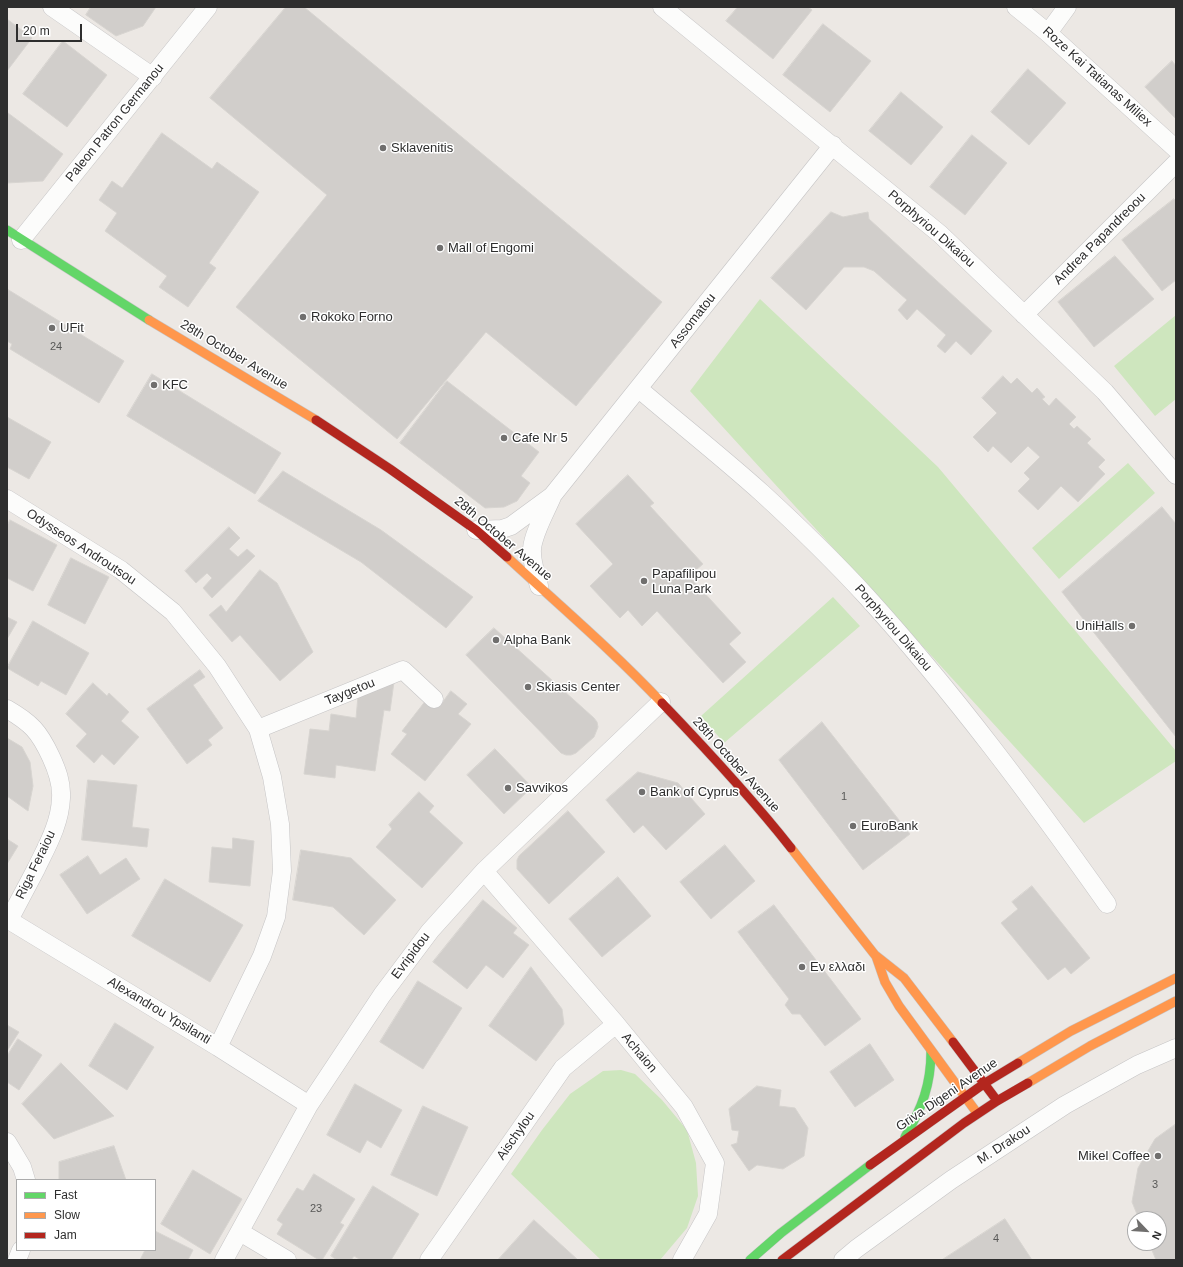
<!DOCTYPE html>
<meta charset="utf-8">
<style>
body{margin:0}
#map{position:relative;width:1183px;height:1267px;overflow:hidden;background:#ece8e4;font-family:Arial,sans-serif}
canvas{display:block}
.frame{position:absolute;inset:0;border:8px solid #2e2e2e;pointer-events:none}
.legend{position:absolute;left:16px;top:1179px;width:140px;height:72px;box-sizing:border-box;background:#fff;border:1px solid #ababab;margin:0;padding:5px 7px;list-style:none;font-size:12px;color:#2e2e2e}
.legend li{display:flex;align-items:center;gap:8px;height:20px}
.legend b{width:20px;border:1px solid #ababab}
.north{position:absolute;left:1127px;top:1211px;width:40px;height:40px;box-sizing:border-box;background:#fff;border:1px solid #ababab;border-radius:50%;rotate:115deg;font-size:11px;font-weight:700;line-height:16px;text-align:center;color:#2e2e2e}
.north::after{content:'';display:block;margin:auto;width:14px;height:18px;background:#706f6e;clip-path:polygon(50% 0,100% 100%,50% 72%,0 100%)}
.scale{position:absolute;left:16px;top:24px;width:66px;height:18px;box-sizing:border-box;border:2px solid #2e2e2e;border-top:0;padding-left:5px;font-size:12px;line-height:14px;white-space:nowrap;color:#2e2e2e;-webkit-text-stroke:3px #fff;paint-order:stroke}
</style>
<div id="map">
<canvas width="1183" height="1267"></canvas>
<div class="frame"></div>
<ul class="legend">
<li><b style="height:5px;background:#63d668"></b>Fast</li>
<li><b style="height:5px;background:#ff974d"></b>Slow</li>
<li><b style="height:5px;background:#b3261e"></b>Jam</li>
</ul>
<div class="north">N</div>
<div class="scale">20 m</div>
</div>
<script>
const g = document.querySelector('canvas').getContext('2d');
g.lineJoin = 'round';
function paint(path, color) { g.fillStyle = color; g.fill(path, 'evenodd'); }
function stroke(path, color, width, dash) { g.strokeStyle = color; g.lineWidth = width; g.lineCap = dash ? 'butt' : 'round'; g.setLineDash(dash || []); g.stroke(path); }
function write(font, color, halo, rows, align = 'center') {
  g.font = font + ' Arial,sans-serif'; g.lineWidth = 3; g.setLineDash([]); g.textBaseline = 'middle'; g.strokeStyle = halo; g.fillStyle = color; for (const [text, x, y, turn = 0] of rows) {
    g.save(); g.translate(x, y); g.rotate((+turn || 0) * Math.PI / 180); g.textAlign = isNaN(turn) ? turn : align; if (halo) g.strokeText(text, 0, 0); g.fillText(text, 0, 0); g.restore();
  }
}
paint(new Path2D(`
 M 760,299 L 938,467 L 1176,751 L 1176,761 L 1084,823 L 690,391 Z
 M 1176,315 L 1176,399 L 1155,416 L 1114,366 Z
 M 1128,463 L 1155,493 L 1059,579 L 1032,548 Z
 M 833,597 L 860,626 L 724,743 L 701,716 Z
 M 621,1070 L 635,1074 L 662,1100 L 687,1130 L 696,1163 L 698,1196 L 687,1228 L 660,1260 L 601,1260 L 511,1174 L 542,1130 L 570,1094 L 603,1071 Z`), '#cee6be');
const building = new Path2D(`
 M 91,7 L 156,7 L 143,26 L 116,36 L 86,15 Z
 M 286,7 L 304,7 L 662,302 L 576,406 L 486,332 L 397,439 L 236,307 L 327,195 L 210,98 Z
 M 738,7 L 808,7 L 812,10 L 773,59 L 726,21 Z
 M 7,19 L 32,38 L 7,71 Z
 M 823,24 L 871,61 L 830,112 L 783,75 Z
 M 63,41 L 107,75 L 67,127 L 23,94 Z
 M 1172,61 L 1176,66 L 1176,119 L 1145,87 Z
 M 1028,69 L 1066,103 L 1029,145 L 991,112 Z
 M 901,92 L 943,127 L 911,165 L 869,131 Z
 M 8,113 L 63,154 L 43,181 L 7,183 Z
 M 162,133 L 212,169 L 217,162 L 259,192 L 209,263 L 216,268 L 188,307 L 159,287 L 167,276 L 105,231 L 117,213 L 99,200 L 112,181 L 122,188 Z
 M 972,135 L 1007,163 L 965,215 L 930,187 Z
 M 1174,199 L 1176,201 L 1176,280 L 1162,291 L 1122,240 Z
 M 831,212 L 843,217 L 868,212 L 869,219 L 992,331 L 971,355 L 956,341 L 945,353 L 937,346 L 946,335 L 917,309 L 907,320 L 898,310 L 907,300 L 874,271 L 864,267 L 844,267 L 806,310 L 771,278 Z
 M 1115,256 L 1154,299 L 1094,347 L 1058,302 Z
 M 7,289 L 124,361 L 99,403 L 10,349 L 12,344 L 7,341 Z
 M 152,374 L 281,453 L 255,494 L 127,416 Z
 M 1003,376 L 1011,384 L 1017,378 L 1032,393 L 1037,388 L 1045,397 L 1042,399 L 1049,406 L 1056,398 L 1076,417 L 1069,424 L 1074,429 L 1077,426 L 1091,439 L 1087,443 L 1105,460 L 1098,467 L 1105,474 L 1078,502 L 1061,486 L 1038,510 L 1018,491 L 1030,479 L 1024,473 L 1040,457 L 1028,446 L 1011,463 L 993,446 L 988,452 L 973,437 L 997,413 L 982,398 Z
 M 447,381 L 539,452 L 521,476 L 530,483 L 517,501 L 504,507 L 485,508 L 400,443 Z
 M 7,417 L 51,442 L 29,479 L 7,467 Z
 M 283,471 L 381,530 L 473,597 L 446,628 L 361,562 L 258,501 Z
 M 628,475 L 654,503 L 650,506 L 703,564 L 689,576 L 741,633 L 729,644 L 746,662 L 723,683 L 657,611 L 642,626 L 628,610 L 620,618 L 590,586 L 613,564 L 576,524 Z
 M 1162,507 L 1176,524 L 1176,737 L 1062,592 Z
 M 10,520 L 57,545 L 33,591 L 7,578 L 7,526 Z
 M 229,527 L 240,538 L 229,549 L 238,557 L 247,549 L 255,556 L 212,598 L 203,588 L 212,578 L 207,573 L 196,583 L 185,571 Z
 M 71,558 L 109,577 L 85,624 L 48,605 Z
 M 260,570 L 277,583 L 313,652 L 280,681 L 240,635 L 232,642 L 209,615 L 221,605 L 226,612 Z
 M 7,617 L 17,622 L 7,639 Z
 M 33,621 L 89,653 L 66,695 L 41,681 L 38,686 L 7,668 Z
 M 494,628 L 594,718 L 597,722 L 598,727 L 594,737 L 576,753 L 571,755 L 566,755 L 561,753 L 466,655 Z
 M 200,670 L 205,677 L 193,685 L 223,728 L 208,740 L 212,745 L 187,764 L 147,709 Z
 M 394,682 L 390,711 L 384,710 L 375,771 L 336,765 L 335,778 L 304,774 L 310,729 L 329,731 L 331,714 L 356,718 L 358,696 Z
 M 93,683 L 107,696 L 109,693 L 129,712 L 121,721 L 139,737 L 114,765 L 102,754 L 94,763 L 76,746 L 87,734 L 66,714 Z
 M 451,691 L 467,704 L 458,714 L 471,724 L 425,781 L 391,754 L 407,734 L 402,731 L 430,695 L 441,704 Z
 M 822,722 L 910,834 L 863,870 L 779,760 Z
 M 7,738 L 22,747 L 30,762 L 33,786 L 28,811 L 7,796 Z
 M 495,749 L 532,787 L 504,814 L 467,775 Z
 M 638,772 L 678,783 L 705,814 L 666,850 L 643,825 L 634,833 L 606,800 Z
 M 88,780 L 137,785 L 132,827 L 149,829 L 147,847 L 82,840 Z
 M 419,792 L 434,806 L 429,812 L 463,843 L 422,888 L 376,847 L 392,829 L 389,825 Z
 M 568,811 L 605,852 L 549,904 L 517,869 L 517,860 L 519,856 Z
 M 233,838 L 254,841 L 250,886 L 209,882 L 212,847 L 232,849 Z
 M 7,839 L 18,846 L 7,864 Z
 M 725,845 L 755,881 L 711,919 L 680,882 Z
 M 301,850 L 351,858 L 396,900 L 364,935 L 333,907 L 293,900 Z
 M 88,856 L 100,875 L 126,858 L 140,879 L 87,914 L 60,875 Z
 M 618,877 L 651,916 L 602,957 L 569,919 Z
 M 165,879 L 243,925 L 210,982 L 132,936 Z
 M 1032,886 L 1090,958 L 1071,974 L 1065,967 L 1048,980 L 1001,923 L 1018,909 L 1012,902 Z
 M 483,900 L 517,928 L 513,933 L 529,945 L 503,978 L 486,965 L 467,989 L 433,962 Z
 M 774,905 L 861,1019 L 825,1046 L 800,1014 L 792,1014 L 785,1005 L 789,999 L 738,932 Z
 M 531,967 L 562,1009 L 564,1024 L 536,1061 L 489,1026 Z
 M 418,981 L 462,1008 L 423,1069 L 380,1042 Z
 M 115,1023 L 154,1047 L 127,1090 L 89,1066 Z
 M 7,1025 L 19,1032 L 7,1051 Z
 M 18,1039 L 42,1055 L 19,1090 L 7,1082 L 7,1056 Z
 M 870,1044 L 894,1080 L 855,1107 L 830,1072 Z
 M 61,1063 L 114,1116 L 54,1139 L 22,1104 Z
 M 355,1084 L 402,1110 L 381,1148 L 367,1140 L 360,1153 L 327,1135 Z
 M 757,1086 L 781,1090 L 779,1106 L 795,1108 L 808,1128 L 804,1156 L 783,1169 L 757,1165 L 749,1171 L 731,1145 L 737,1143 L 739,1131 L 732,1130 L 729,1109 Z
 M 423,1106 L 468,1127 L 437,1196 L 391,1175 Z
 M 1176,1124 L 1176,1260 L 1156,1260 L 1149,1243 L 1159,1243 L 1159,1219 L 1139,1219 L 1132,1202 L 1138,1168 L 1155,1139 Z
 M 114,1146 L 126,1180 L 59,1180 L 59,1162 Z
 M 193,1170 L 242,1199 L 210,1254 L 161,1224 Z
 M 314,1174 L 355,1199 L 340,1223 L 344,1225 L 322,1260 L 319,1260 L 277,1234 L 283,1224 L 277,1220 L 297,1188 L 303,1191 Z
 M 373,1186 L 419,1214 L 391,1260 L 361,1260 L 354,1256 L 351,1260 L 337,1260 L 331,1256 Z
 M 1005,1219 L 1032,1260 L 942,1260 Z
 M 534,1220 L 578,1260 L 498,1260 Z
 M 155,1231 L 193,1250 L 188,1260 L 140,1260 L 145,1250 L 155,1250 Z`);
paint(building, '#d1cecb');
stroke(building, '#d7d4d0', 1);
const street = new Path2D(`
 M 52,7 L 153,77
 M 662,7 L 940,234 L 1105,392 L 1176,475
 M 1016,7 L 1048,33 L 1176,149
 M 1048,33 L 1067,7
 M 21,240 L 208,7
 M 1024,315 L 1176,163
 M 639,389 C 680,424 722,457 762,493 C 798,526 834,561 867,597 C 954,693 1032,798 1107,904
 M 7,499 L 121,570 L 173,612 L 217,666 L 258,729 L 272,777 L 280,824 L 282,871 L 276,917 L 262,956 L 218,1047
 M 476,530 L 502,529 L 511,526 L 552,496 L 833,145
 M 539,586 C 536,574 531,561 532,549 C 533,534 546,511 552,497
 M 7,709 C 31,723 39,731 51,757 C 57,770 62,783 61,798 C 60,824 47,846 36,869 C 27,886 18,903 9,920
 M 258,729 L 403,670 L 434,699
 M 484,871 L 616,1024 L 684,1107 L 715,1163 L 708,1214 L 682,1260
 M 7,919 L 218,1047 L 309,1105
 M 7,1142 L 22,1167 L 26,1180
 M 240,1232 L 287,1260
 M 17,1260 L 21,1250
 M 224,1260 L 309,1105 L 382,995 L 430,931 L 484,871 L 661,702
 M 429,1260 L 563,1068 L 616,1024
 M 843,1260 L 856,1249 L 951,1180 L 1065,1105 L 1137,1065 L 1176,1048`);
const fast = new Path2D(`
 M 7,230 L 149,320
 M 905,1137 C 922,1108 931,1085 931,1051
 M 750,1260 L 781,1233 L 870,1165`);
const slow = new Path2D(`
 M 149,320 L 316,420
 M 507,557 C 559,605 613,651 662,703
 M 791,848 L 875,955 L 904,978 L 953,1042
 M 876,956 L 885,982 L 899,1006 L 977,1113
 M 1018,1063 L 1071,1031 L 1176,978
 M 1028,1083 L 1090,1046 L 1176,1001`);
const jam = new Path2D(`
 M 316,420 L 390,469 L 476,530 L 507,557
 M 662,703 C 707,750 751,797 791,848
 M 953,1042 L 995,1098
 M 870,1165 L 985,1083 L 1018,1063
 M 782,1260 L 964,1123 L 997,1101 L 1028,1083`);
stroke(street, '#c5c4c5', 19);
stroke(fast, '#c5c4c5', 10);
stroke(slow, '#c5c4c5', 10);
stroke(jam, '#c5c4c5', 10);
stroke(street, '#fcfcfb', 18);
stroke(fast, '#63d668', 9);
stroke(slow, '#ff974d', 9);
stroke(jam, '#b3261e', 9);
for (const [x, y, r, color] of [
 [383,148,4,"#706f6e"],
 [440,248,4,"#706f6e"],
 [303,317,4,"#706f6e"],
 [52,328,4,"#706f6e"],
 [154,385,4,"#706f6e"],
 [504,438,4,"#706f6e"],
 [644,581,4,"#706f6e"],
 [1132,626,4,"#706f6e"],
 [496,640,4,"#706f6e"],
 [528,687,4,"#706f6e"],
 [508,788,4,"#706f6e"],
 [642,792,4,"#706f6e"],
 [853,826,4,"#706f6e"],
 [802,967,4,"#706f6e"],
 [1158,1156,4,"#706f6e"]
]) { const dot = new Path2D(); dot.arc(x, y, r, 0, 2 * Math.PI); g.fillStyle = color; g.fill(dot); stroke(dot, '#fff', 1.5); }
write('11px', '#585857', null, [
 ["24",56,347],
 ["1",844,797],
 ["3",1155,1185],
 ["23",316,1209],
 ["4",996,1239]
]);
write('13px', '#2e2e2e', '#fff', [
 ["Roze Kai Tatianas Miliex",1097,77,42],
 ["Paleon Patron Germanou",115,123,-51],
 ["Porphyriou Dikaiou",931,229,41],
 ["Andrea Papandreoou",1100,239,-45],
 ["Assomatou",693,321,-52],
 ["28th October Avenue",234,355,31],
 ["28th October Avenue",503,539,40],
 ["Odysseos Androutsou",81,547,33],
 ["Porphyriou Dikaiou",893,628,49],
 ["Taygetou",350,692,-22],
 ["28th October Avenue",736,765,48],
 ["Riga Feraiou",36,865,-64],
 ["Evripidou",411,956,-53],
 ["Alexandrou Ypsilanti",159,1011,31],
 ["Achaion",639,1053,50],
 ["Griva Digeni Avenue",947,1095,-34],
 ["Aischylou",516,1136,-55],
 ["M. Drakou",1004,1145,-33]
]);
write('13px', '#2e2e2e', '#fff', [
 ["Sklavenitis",391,148],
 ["Mall of Engomi",448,248],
 ["Rokoko Forno",311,317],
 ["UFit",60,328],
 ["KFC",162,385],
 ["Cafe Nr 5",512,438],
 ["Papafilipou",652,574],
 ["Luna Park",652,589],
 ["UniHalls",1124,626,"right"],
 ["Alpha Bank",504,640],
 ["Skiasis Center",536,687],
 ["Savvikos",516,788],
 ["Bank of Cyprus",650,792],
 ["EuroBank",861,826],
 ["Εν ελλαδι",810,967],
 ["Mikel Coffee",1150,1156,"right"]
], 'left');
</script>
